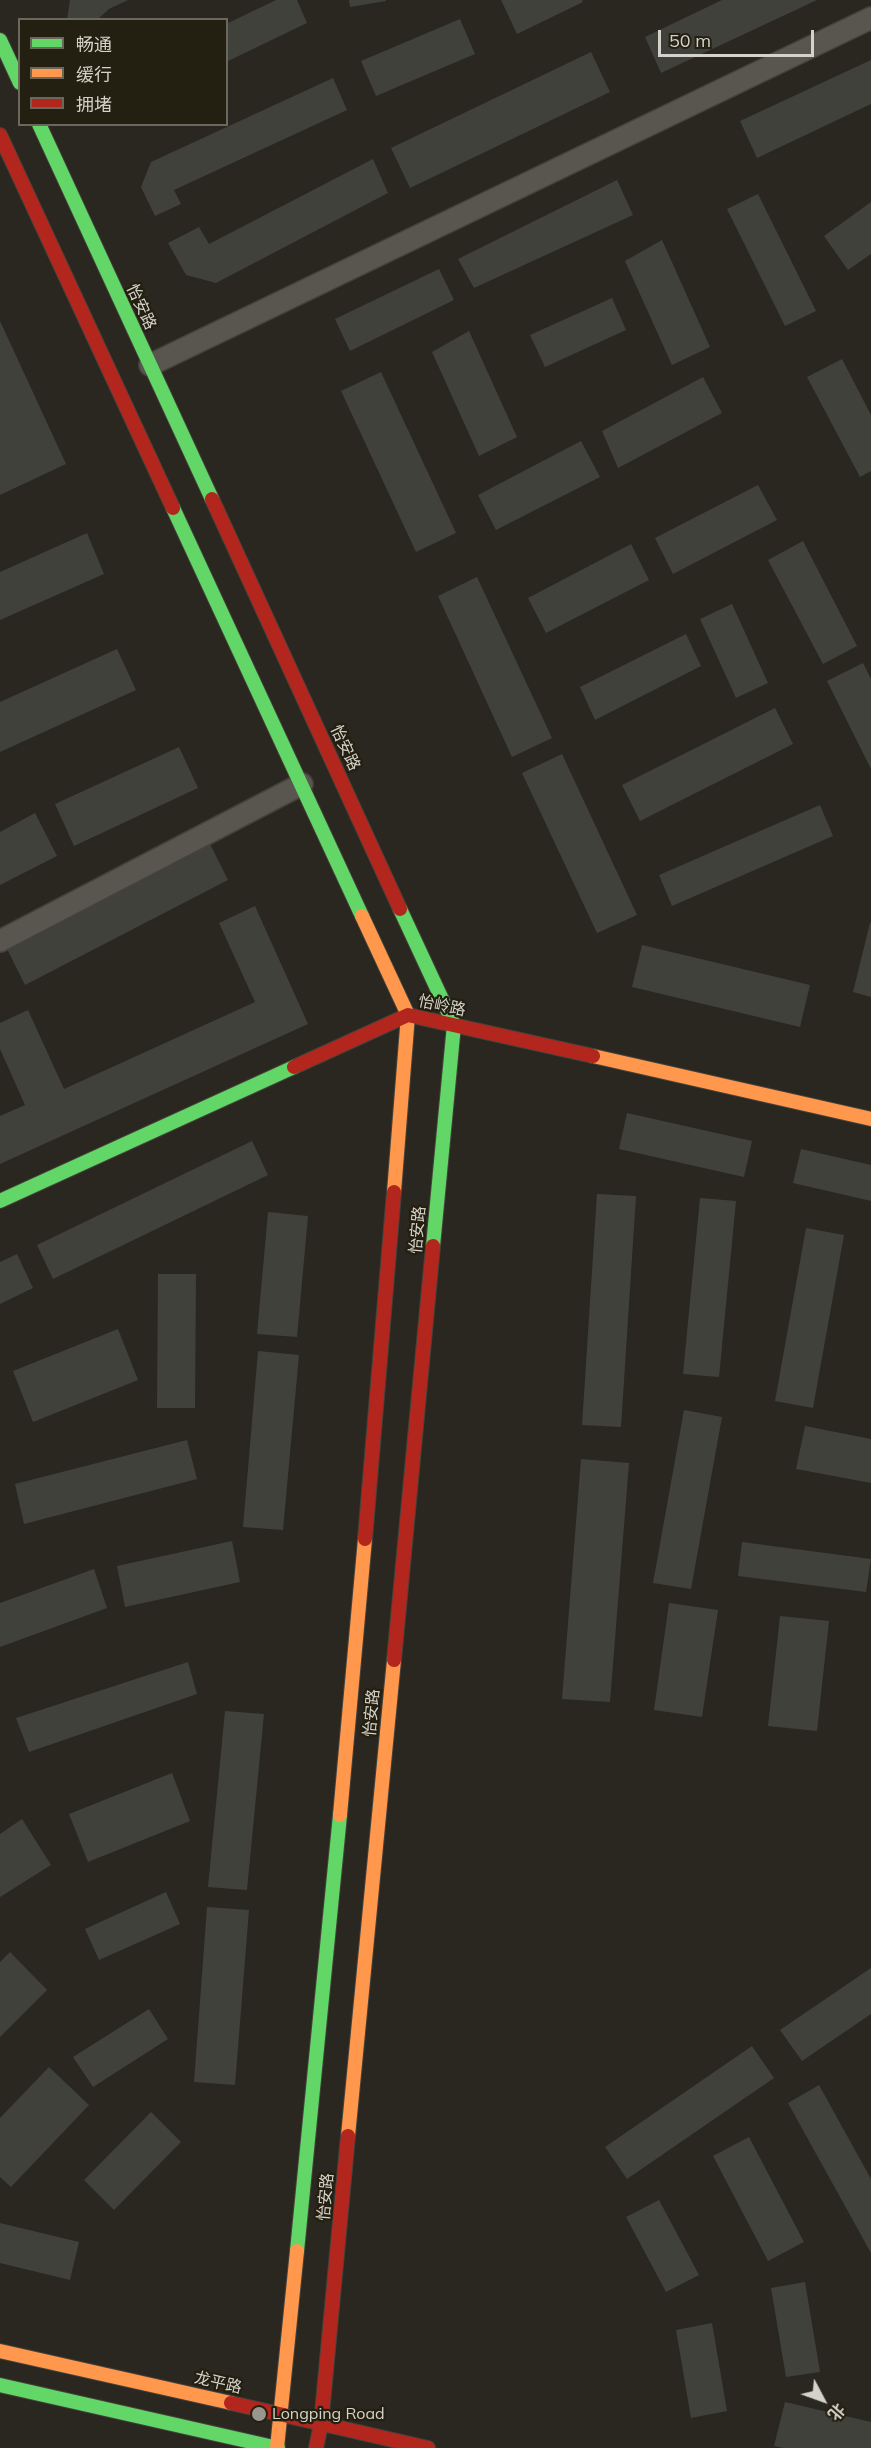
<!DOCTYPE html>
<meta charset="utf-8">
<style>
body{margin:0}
#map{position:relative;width:871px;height:2448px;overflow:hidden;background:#29271f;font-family:Mulish,"Noto Sans SC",sans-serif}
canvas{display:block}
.legend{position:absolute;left:18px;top:18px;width:210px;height:108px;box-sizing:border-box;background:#231f11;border:2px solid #6a675b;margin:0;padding:8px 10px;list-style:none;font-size:18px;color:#d5d2c9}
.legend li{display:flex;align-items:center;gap:12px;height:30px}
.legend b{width:30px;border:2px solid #6a675b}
.north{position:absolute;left:793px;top:2370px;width:60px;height:60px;-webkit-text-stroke:4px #231f11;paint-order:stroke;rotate:131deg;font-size:16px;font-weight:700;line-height:24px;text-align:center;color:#d5d2c9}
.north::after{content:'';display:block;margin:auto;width:21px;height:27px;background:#d5d2c9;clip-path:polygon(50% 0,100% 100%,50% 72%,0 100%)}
.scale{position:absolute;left:658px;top:30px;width:156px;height:27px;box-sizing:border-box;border:3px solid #d5d2c9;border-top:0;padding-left:8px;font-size:18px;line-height:21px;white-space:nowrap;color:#d5d2c9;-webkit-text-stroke:4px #231f11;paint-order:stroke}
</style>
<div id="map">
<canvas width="871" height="2448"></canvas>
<ul class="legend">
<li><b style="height:8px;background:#63d668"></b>畅通</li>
<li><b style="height:8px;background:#ff974d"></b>缓行</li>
<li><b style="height:8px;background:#b3261e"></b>拥堵</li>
</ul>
<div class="north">北</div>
<div class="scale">50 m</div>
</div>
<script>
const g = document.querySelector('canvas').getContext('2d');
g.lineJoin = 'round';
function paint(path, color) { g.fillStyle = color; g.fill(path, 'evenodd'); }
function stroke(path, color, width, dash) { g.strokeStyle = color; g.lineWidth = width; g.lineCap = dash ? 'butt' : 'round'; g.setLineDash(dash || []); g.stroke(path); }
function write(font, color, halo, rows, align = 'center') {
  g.font = font + ' Mulish,"Noto Sans SC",sans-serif'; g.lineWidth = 4.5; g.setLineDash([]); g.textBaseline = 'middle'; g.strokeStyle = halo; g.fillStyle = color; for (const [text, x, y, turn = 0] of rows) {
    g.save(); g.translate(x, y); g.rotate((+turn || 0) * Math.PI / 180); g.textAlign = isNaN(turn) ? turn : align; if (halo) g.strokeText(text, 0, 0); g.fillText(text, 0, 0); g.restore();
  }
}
paint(new Path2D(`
 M 70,0 L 128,0 L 109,9 L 97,20 L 67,20 Z
 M 276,0 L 297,0 L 307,23 L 226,62 L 226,24 Z
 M 349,0 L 386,0 L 386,1 L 350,7 Z
 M 501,0 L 582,0 L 583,2 L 517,34 Z
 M 722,0 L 817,0 L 661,73 L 645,37 Z
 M 460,19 L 475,54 L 376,96 L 361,61 Z
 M 591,52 L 610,92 L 410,188 L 391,148 Z
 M 871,60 L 871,104 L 757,158 L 740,121 Z
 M 333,78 L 347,110 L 174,190 L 181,204 L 155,216 L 141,187 L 151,162 Z
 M 373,159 L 388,193 L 216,283 L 186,275 L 168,243 L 199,227 L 209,244 Z
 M 617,180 L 633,215 L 474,288 L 458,259 Z
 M 758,194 L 816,311 L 785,326 L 727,209 Z
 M 871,202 L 871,254 L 848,270 L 824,236 Z
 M 662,240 L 710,347 L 672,365 L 625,261 Z
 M 439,269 L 454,300 L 350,351 L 335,319 Z
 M 612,298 L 626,330 L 545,367 L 530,335 Z
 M 0,321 L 66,464 L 0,495 Z
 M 469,331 L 517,437 L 479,456 L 432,352 Z
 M 842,359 L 871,415 L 871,471 L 860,477 L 807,377 Z
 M 381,372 L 456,533 L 416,552 L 341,391 Z
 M 703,377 L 722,413 L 618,468 L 602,431 Z
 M 581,441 L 600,477 L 496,530 L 478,495 Z
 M 758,485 L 777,520 L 673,574 L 655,538 Z
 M 87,533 L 104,574 L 0,620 L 0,572 Z
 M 803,541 L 857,646 L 823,664 L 768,560 Z
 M 631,544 L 649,580 L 546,633 L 528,598 Z
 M 477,577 L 552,738 L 512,757 L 438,596 Z
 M 732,604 L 768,683 L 736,698 L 700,619 Z
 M 686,634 L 701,666 L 595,720 L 580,687 Z
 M 117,649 L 136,690 L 0,752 L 0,702 Z
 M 863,663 L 871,679 L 871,769 L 827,681 Z
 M 775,708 L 793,744 L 640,821 L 622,785 Z
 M 179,747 L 198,788 L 74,846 L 55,804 Z
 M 562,754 L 637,915 L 597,933 L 522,773 Z
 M 820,805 L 833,836 L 672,906 L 659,875 Z
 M 35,813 L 57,856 L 0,885 L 0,832 Z
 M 209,842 L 228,880 L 25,985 L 6,947 Z
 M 255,906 L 308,1024 L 0,1164 L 0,1116 L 25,1105 L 0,1049 L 0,1023 L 28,1010 L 64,1089 L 255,1002 L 219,923 Z
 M 870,923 L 871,923 L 871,997 L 853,992 Z
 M 642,945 L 810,985 L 800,1027 L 632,987 Z
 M 627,1113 L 752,1141 L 744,1177 L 619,1149 Z
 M 252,1141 L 268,1175 L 53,1279 L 37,1245 Z
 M 801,1149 L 871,1165 L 871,1201 L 793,1183 Z
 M 597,1194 L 636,1196 L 621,1427 L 582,1425 Z
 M 700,1198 L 736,1201 L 719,1377 L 683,1374 Z
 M 268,1212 L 308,1216 L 297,1337 L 257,1334 Z
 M 806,1228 L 844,1235 L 813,1408 L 775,1401 Z
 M 17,1254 L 33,1288 L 0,1304 L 0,1262 Z
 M 158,1274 L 196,1274 L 195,1408 L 157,1408 Z
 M 118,1329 L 138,1380 L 33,1422 L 13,1371 Z
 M 258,1351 L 299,1355 L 283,1530 L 243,1527 Z
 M 684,1410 L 722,1417 L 691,1589 L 653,1583 Z
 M 805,1426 L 871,1439 L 871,1483 L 796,1469 Z
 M 187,1440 L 197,1479 L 24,1524 L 15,1484 Z
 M 581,1459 L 629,1463 L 610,1702 L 562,1699 Z
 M 232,1541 L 240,1582 L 125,1607 L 117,1566 Z
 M 742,1542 L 871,1559 L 866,1592 L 738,1576 Z
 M 94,1569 L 107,1608 L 0,1647 L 0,1603 Z
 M 669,1603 L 718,1610 L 702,1717 L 654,1710 Z
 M 780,1616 L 829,1621 L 817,1731 L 768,1726 Z
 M 188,1662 L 197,1694 L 29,1752 L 16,1718 Z
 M 225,1711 L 264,1714 L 247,1890 L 208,1887 Z
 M 172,1773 L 190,1821 L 88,1862 L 69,1814 Z
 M 22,1819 L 51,1865 L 0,1897 L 0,1834 Z
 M 166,1892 L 180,1924 L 99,1960 L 85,1929 Z
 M 207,1907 L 249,1910 L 235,2085 L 194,2082 Z
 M 10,1952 L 47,1990 L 0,2037 L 0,1962 Z
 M 871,1968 L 871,2014 L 802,2061 L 780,2030 Z
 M 149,2009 L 168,2039 L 93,2087 L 73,2057 Z
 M 752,2046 L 774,2078 L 627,2179 L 605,2147 Z
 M 49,2067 L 89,2105 L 11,2187 L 0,2177 L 0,2118 Z
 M 819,2085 L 871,2179 L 871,2253 L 788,2103 Z
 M 151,2112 L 181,2142 L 114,2210 L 84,2180 Z
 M 749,2137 L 804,2242 L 768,2261 L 713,2156 Z
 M 659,2200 L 699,2275 L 666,2292 L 626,2217 Z
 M 0,2223 L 79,2242 L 70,2280 L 0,2263 Z
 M 805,2282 L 820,2372 L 786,2377 L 771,2288 Z
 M 712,2323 L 727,2411 L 691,2418 L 676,2330 Z
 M 785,2402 L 871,2422 L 871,2448 L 783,2448 L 774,2446 Z`), '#41413b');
const street = new Path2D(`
 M 150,365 L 871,18
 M 0,941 L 302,784`);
const fast = new Path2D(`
 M 0,40 L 20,83
 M 39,124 L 212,499
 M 173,508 L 362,916
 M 400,909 L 454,1025 L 433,1246
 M 0,1201 L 294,1067
 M 297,2251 L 340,1815
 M 0,2385 L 278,2448`);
const slow = new Path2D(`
 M 362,916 L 408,1015 L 394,1192
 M 593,1056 L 871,1119
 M 340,1815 L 365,1539
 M 348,2136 L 394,1660
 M 0,2351 L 231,2403
 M 277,2448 L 297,2251`);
const jam = new Path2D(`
 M 0,135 L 173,508
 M 212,499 L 400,909
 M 294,1067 L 408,1015 L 593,1056
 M 365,1539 L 394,1192
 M 394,1660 L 433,1246
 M 231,2403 L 428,2448
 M 316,2448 L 321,2424 L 348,2136`);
stroke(street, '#44423b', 24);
stroke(fast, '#44423b', 16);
stroke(slow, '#44423b', 16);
stroke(jam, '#44423b', 16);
stroke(street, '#59554f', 21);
stroke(fast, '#63d668', 14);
stroke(slow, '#ff974d', 14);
stroke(jam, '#b3261e', 14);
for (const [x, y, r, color] of [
 [259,2414,8,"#99968e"]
]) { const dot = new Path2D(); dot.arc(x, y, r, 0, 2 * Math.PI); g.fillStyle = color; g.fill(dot); stroke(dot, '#231f11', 2); }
write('16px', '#d5d2c9', '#231f11', [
 ["怡安路",141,307,65],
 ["怡安路",345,748,65],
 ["怡岭路",442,1006,12],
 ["怡安路",418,1230,-85],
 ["怡安路",372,1713,-85],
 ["怡安路",326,2197,-85],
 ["龙平路",218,2383,13]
]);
write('16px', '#d5d2c9', '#231f11', [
 ["Longping Road",272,2414]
], 'left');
</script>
